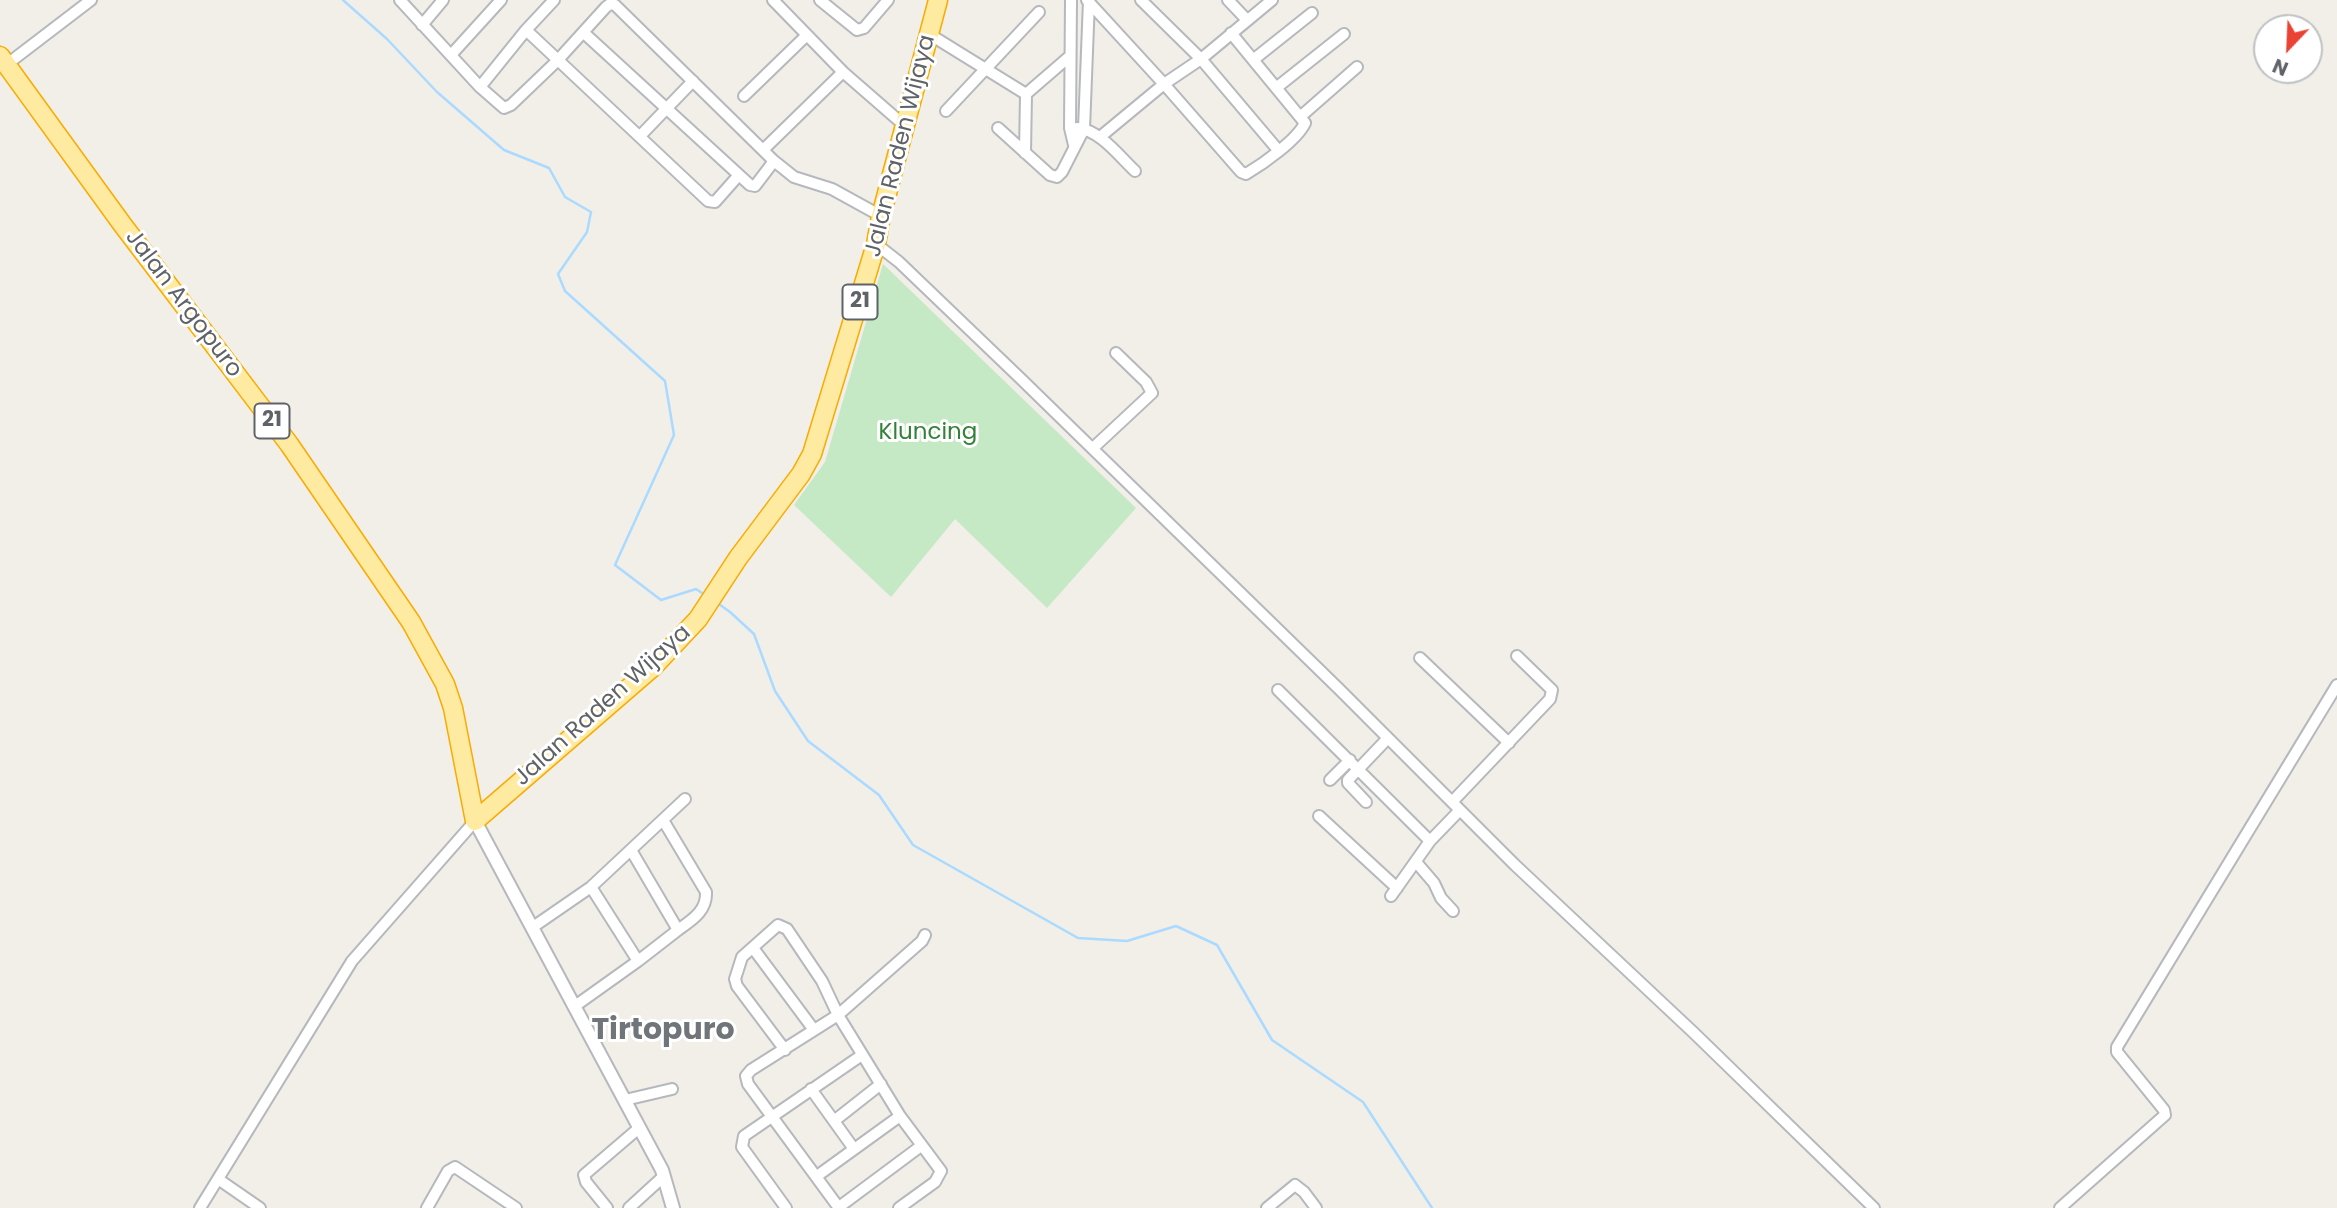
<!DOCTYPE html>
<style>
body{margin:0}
#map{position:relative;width:2337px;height:1208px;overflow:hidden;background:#f1efe8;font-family:Poppins,sans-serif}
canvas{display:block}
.north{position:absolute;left:2253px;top:14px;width:70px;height:70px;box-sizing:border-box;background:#fff;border:2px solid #bfc1c3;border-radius:50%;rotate:203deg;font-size:19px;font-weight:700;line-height:28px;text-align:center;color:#5f6368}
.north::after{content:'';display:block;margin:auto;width:24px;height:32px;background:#ea4335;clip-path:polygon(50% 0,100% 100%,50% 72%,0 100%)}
</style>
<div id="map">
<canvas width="2337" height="1208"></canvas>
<div class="north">N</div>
</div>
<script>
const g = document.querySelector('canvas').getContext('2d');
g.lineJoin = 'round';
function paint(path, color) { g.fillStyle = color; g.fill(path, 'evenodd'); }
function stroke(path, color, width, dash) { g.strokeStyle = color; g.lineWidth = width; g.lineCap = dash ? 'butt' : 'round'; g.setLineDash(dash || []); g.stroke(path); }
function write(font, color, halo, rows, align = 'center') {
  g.font = font + ' Poppins,sans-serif'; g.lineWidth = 6; g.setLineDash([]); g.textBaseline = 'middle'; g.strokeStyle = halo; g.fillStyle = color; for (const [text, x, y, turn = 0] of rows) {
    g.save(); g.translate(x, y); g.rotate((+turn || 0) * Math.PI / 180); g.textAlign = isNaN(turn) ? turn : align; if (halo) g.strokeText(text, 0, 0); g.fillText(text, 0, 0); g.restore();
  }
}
paint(new Path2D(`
 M 883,264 L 1136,508 L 1047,608 L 955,519 L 891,597 L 794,505 L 825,462 Z`), '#c5e8c5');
stroke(new Path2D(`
 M 343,0 L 387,39 L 437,92 L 504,150 L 549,168 L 565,197 L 591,212 L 587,232 L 558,274 L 565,291 L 665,381 L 674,435 L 615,565 L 661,600 L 696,589 L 705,595
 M 716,602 L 730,612 L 754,634 L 775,691 L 808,741 L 879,795 L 913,845 L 1078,938 L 1127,941 L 1176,926 L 1217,945 L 1272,1040 L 1363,1102 L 1432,1208`), '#aadaff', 2.5);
const minor = new Path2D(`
 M 400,0 L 480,87 L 504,108 L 511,105 L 557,61 L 606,7 L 610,4 L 615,5 L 774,161 L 794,177 L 832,189 L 881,216
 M 773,0 L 843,72 L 905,126
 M 820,0 L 857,30 L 864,28 L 888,0
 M 1071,0 L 1070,128 L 1074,145
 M 1087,0 L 1164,84 L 1241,172 L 1246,174 C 1263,164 1297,140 1305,123 L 1231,33
 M 1141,0 L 1201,59 L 1278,150
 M 1228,0 L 1247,20
 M 422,25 L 443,0
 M 526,30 L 708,201 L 715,202 L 738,176
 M 584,33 L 750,185 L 755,186 L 774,161
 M 929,34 L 1026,94
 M 451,55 L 501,0
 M 1253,60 L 1312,13
 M 6,65 L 91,0
 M 480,87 L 526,30 L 554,0
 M 1276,88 L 1344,34
 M 744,96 L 807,35
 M 946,111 L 1039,12
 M 1300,117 L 1357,67
 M 998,128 L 1050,175 L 1057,177 L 1062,172 L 1084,129 L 1089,0
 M 1077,128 C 1100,130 1119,156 1135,171
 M 641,135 L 693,81
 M 1100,137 L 1164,84 L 1201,59 L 1272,0
 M 764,149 L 843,72
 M 1025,153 L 1026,94 L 1070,56
 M 876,244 L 899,262 L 1020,378 L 1338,688 L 1515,865 L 1694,1033 L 1874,1208
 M 1093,448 L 1152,393 L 1146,382 L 1116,353
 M 1420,658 L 1509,743
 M 1278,690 L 1430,841
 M 1330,780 L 1350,760
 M 1366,802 L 1348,783 L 1348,780 L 1388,738
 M 1452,802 L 1550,699 L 1552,690 L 1517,656
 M 1319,816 L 1397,888
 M 663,820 L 706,892 C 707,911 692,920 678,930
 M 631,850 L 678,930 L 638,961
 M 1416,862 L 1434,883 L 1441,898 L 1453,911
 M 1391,896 L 1430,841 L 1460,810
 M 533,927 L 591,887 L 685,799
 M 753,948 L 814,1030
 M 575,1006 L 638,961 L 591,887
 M 785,1050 L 737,986 L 735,979 L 742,957 L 778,925 L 787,929 L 822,981 L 838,1015 L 900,1116 L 941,1171 L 935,1182 L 899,1208
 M 811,1089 L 854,1149
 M 625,1100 L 672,1089
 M 834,1121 L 881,1084
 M 817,1176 L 900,1116
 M 218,1179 L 260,1208
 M 839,1207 L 921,1146
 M 200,1208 L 352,961 L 475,821
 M 427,1208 L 448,1171 L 455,1167 L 516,1208
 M 607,1208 L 586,1182 L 584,1175 L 639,1128
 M 629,1208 L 664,1176
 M 786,1208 L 742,1147 L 744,1136 L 862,1055
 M 839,1208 L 748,1084 L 746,1076 L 751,1070 L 838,1015 L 922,941 L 925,935
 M 1267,1208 L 1295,1185 L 1304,1192 L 1316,1208
 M 2060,1208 L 2165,1115 L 2164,1110 L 2117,1052 L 2117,1047 L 2337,685`);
const tertiary = new Path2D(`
 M 475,821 L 662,1170 L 673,1208`);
const trunk = new Path2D(`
 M 0,56 L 122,224 L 289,444 L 411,622 L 445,684 L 453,708 L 475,821 L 653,667 L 698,619 L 738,558 L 801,474 L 812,454 L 876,244 L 881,216 L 938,0`);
stroke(minor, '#b5b8bc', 14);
stroke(tertiary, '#b5b8bc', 16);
stroke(trunk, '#f9ab00', 21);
stroke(minor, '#fff', 10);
stroke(tertiary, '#fff', 12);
stroke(trunk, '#feeaa1', 18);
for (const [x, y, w] of [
 [860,302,35],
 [272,421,35]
]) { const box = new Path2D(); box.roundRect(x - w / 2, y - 17.5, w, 35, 5); g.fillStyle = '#fff'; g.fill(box); stroke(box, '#5f6368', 2); }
write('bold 21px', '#5f6368', null, [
 ["21",860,302],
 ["21",272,421]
]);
write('23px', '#5f6368', '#fff', [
 ["Jalan Raden Wijaya",901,146,-76],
 ["Jalan Argopuro",183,304,53],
 ["Jalan Raden Wijaya",603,706,-42]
]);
write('23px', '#348238', '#fff', [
 ["Kluncing",928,433]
]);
write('bold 30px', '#70757a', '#fff', [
 ["Tirtopuro",663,1031]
]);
</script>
